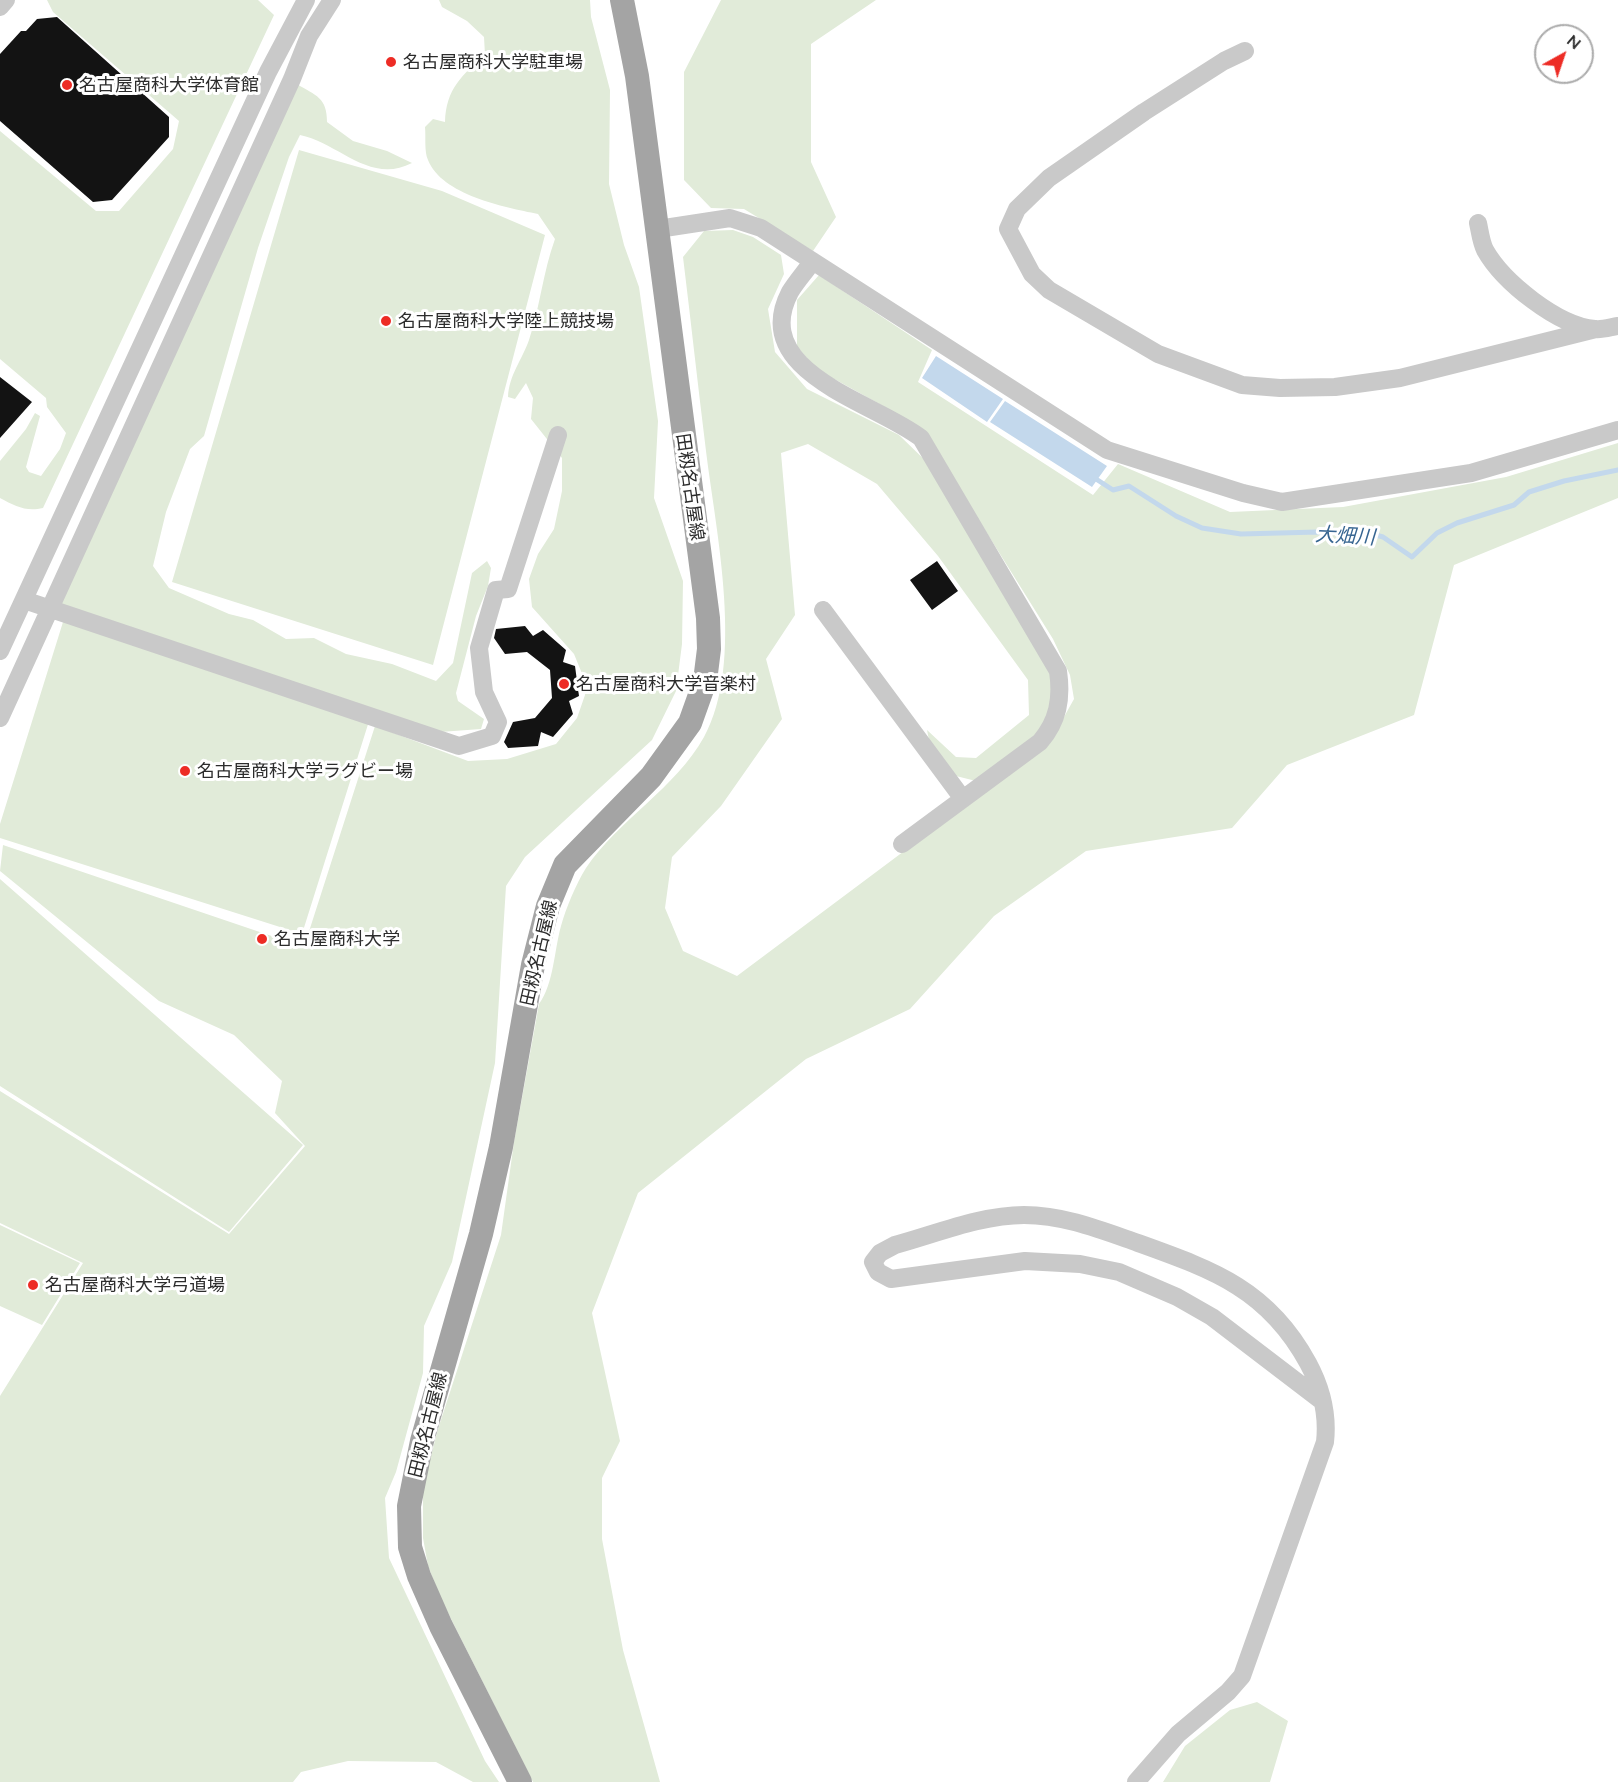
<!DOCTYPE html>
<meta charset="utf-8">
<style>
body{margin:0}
#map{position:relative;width:1618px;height:1782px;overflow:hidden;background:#fff;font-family:Lato,sans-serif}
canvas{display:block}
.north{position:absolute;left:1534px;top:24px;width:60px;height:60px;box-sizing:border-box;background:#fff;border:2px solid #ababab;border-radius:50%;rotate:40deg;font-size:16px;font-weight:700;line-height:24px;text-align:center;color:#2c2c2c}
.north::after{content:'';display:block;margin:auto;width:21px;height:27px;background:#ed2c25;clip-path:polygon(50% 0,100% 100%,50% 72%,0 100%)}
</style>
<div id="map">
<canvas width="1618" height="1782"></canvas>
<div class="north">N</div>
</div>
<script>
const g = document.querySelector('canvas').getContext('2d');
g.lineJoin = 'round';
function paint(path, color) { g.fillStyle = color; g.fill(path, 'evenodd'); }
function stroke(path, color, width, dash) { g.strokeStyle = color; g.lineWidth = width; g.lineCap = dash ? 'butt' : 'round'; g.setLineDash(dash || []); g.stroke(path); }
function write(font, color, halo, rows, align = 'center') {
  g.font = font + ' Lato,"Noto Sans JP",sans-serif'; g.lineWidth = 6; g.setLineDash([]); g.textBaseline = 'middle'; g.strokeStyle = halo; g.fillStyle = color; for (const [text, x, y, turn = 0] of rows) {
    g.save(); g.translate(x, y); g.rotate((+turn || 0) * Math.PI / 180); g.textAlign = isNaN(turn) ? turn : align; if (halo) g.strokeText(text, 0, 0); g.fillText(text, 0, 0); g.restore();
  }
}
paint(new Path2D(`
 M 47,0 L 258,0 L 274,15 L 43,508 C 26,512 15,506 0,498 L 0,461 L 26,429 L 35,413 L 40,416 L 26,467 L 29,472 L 41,476 L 60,449 L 66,433 L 47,407 L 46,398 L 0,359 L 0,131 L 96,211 L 119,211 L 173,149 L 179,121 L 53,12 Z
 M 439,0 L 590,0 L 591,17 L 610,90 L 609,184 L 624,245 L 639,287 L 658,421 L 654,498 L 683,581 L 682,644 L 676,691 L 652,740 L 525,857 L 506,886 L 495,1063 L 452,1262 L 424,1326 L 423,1373 L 396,1472 L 385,1498 L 389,1558 L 485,1761 L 499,1782 L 473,1782 L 436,1762 L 348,1761 L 301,1772 L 293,1782 L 0,1782 L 0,1396 L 83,1263 L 0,1223 L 0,1091 L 229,1234 L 305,1146 L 275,1113 L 282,1081 L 234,1035 L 159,1001 L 0,871 L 3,845 L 304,947 L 375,726 L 468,761 L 507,759 L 556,744 L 577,718 L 585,695 L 583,676 L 574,654 L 532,607 L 529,579 L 538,554 L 554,529 L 562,491 L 562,458 L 531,419 L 533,398 L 526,383 L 515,399 L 508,397 C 509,375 522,360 529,340 C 540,307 543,272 555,239 L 538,214 C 504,207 442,195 428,160 C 424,151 426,137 425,127 L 433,119 L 445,122 C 446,89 462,75 485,55 L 484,37 L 467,21 L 442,7 Z
 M 721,0 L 876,0 L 811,44 L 811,162 L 836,217 L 813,251 L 744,209 L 711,208 L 684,180 L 684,72 Z
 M 297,84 C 316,96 327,97 327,122 L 353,141 L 387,151 L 412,163 C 370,185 339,143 300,135 L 289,157 L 258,248 L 204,436 L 190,449 L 166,512 L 153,566 L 169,588 L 229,614 L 253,620 L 286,639 L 314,638 L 346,654 L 392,664 L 436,681 L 453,663 L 472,573 L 487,561 L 491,568 L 488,586 L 476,616 L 456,693 L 458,701 L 484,719 L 481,729 L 440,732 L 59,607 Z
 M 299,150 L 442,191 L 545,235 L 433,665 L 172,582 Z
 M 733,230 L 753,237 L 781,255 L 784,274 L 768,309 L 775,352 L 807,389 L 899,435 L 931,466 L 1051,666 L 1055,703 L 1041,736 L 976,781 L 952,775 L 930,745 L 927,730 L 956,757 L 976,758 L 1029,715 L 1028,680 L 938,556 L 877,484 L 808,444 L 781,453 L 795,615 L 766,659 L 782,719 L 721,806 L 672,857 L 665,908 L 683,951 L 737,976 L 1050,742 L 1074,699 L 1070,675 L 1053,639 L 927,437 L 894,412 L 818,370 L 797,347 L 797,300 L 819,275 L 932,350 L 918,382 L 1093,495 L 1118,464 L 1230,512 L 1343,507 L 1506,477 L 1618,443 L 1618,498 L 1454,565 L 1414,715 L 1287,765 L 1232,828 L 1086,851 L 994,916 L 910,1009 L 806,1059 L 638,1193 L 592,1313 L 620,1441 L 602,1478 L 602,1539 L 623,1650 L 660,1782 L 533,1782 L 441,1599 L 428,1566 L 423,1538 L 423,1487 L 438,1429 L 501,1235 L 514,1142 L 539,1004 C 554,983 554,951 561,926 C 566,908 576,884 586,868 C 619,819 675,789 704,737 C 745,663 716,533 706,451 C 698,387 691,322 683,257 L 704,231 Z
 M 63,622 L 370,718 L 302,934 L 0,838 L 0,824 Z
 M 0,879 L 303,1145 L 229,1232 L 0,1086 Z
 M 0,1225 L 80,1263 L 42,1325 L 0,1306 Z
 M 1257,1702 L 1288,1721 L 1270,1782 L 1163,1782 L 1185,1746 L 1230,1710 Z`), '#e1ebd9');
paint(new Path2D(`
 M 936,356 L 1003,399 L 987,422 L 922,378 Z
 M 1005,401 L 1107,466 L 1092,487 L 990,422 Z`), '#c3d8ec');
stroke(new Path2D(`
 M 1096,479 L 1113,490 L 1129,486 L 1176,516 L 1202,528 L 1241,534 L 1318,532 L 1372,534 L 1383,537 L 1412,557 L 1437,533 L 1457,523 L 1514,505 L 1529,492 L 1564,481 L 1618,470`), '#c3d8ec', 5);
paint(new Path2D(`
 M 57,17 L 169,117 L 169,137 L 112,200 L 93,202 L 0,121 L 0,54 L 21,31 L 26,31 L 37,19 Z
 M 0,377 L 32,402 L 0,438 Z
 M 937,561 L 958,591 L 932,610 L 910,580 Z
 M 525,626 L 533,636 L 543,630 L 566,650 L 563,662 L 575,666 L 579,696 L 569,701 L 573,714 L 553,737 L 541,732 L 538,746 L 508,748 L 504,742 L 513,722 L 535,718 L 552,698 L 550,670 L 527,652 L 505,654 L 494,638 L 496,629 Z`), '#131313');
stroke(new Path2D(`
 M 0,7 L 6,0
 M 1245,51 L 1224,61 L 1144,112 L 1049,178 L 1017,209 L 1008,229 L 1032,274 L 1049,290 L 1158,354 L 1242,385 L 1280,388 L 1335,387 L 1400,378 L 1596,329
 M 1478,223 C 1480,232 1481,242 1485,250 C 1503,282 1558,326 1595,329 C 1602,330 1611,327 1618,326
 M 658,229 L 730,218 L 761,228 L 1107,450 L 1243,493 L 1282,502 L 1471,473 L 1618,430
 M 812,262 C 805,272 796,282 790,292 C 748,373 875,402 921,438 L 1058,671 C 1062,699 1058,721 1040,742 L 902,844
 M 24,600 L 459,746 L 492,736 L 498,722 L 484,692 L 479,648 L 496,590 L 508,589 L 558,435
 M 823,610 L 963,799
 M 0,651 L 268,72 L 306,0
 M 0,718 L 292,79 L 309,36 L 332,0
 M 1136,1782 L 1178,1734 L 1228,1692 L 1242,1676 L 1325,1442 C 1328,1415 1321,1387 1308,1363 C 1268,1289 1213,1270 1138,1243 C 1101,1230 1064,1215 1024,1215 C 981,1215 936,1234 895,1245 L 880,1253 L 873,1262 L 878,1272 L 891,1279 L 1025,1261 L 1080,1264 L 1119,1272 L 1177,1297 L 1212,1317 L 1322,1401`), '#c9c9c9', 18);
stroke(new Path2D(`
 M 520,1782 L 441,1626 L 419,1576 L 410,1547 L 409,1506 L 422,1441 L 481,1234 L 501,1147 L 533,965 L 548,906 L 565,865 L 651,777 L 690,723 L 705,681 L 709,649 L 708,618 L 637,76 L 622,0`), '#a4a4a4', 24);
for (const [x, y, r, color] of [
 [391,62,6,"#ed2c25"],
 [67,85,6,"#ed2c25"],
 [386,321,6,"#ed2c25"],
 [564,684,6,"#ed2c25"],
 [185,771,6,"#ed2c25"],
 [262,939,6,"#ed2c25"],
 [33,1285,6,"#ed2c25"]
]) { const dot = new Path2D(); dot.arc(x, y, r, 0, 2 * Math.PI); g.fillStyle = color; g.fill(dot); stroke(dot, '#fff', 2); }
write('18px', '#2c2c2c', '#fff', [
 ["名古屋商科大学駐車場",403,62],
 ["名古屋商科大学体育館",79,85],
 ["名古屋商科大学陸上競技場",398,321],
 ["名古屋商科大学音楽村",576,684],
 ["名古屋商科大学ラグビー場",197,771],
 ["名古屋商科大学",274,939],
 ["名古屋商科大学弓道場",45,1285]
], 'left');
write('18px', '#2c2c2c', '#fff', [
 ["田籾名古屋線",690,487,82],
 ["田籾名古屋線",539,953,-77],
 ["田籾名古屋線",428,1425,-76]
]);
write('italic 20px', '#376591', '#fff', [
 ["大畑川",1345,536,3]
]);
</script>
